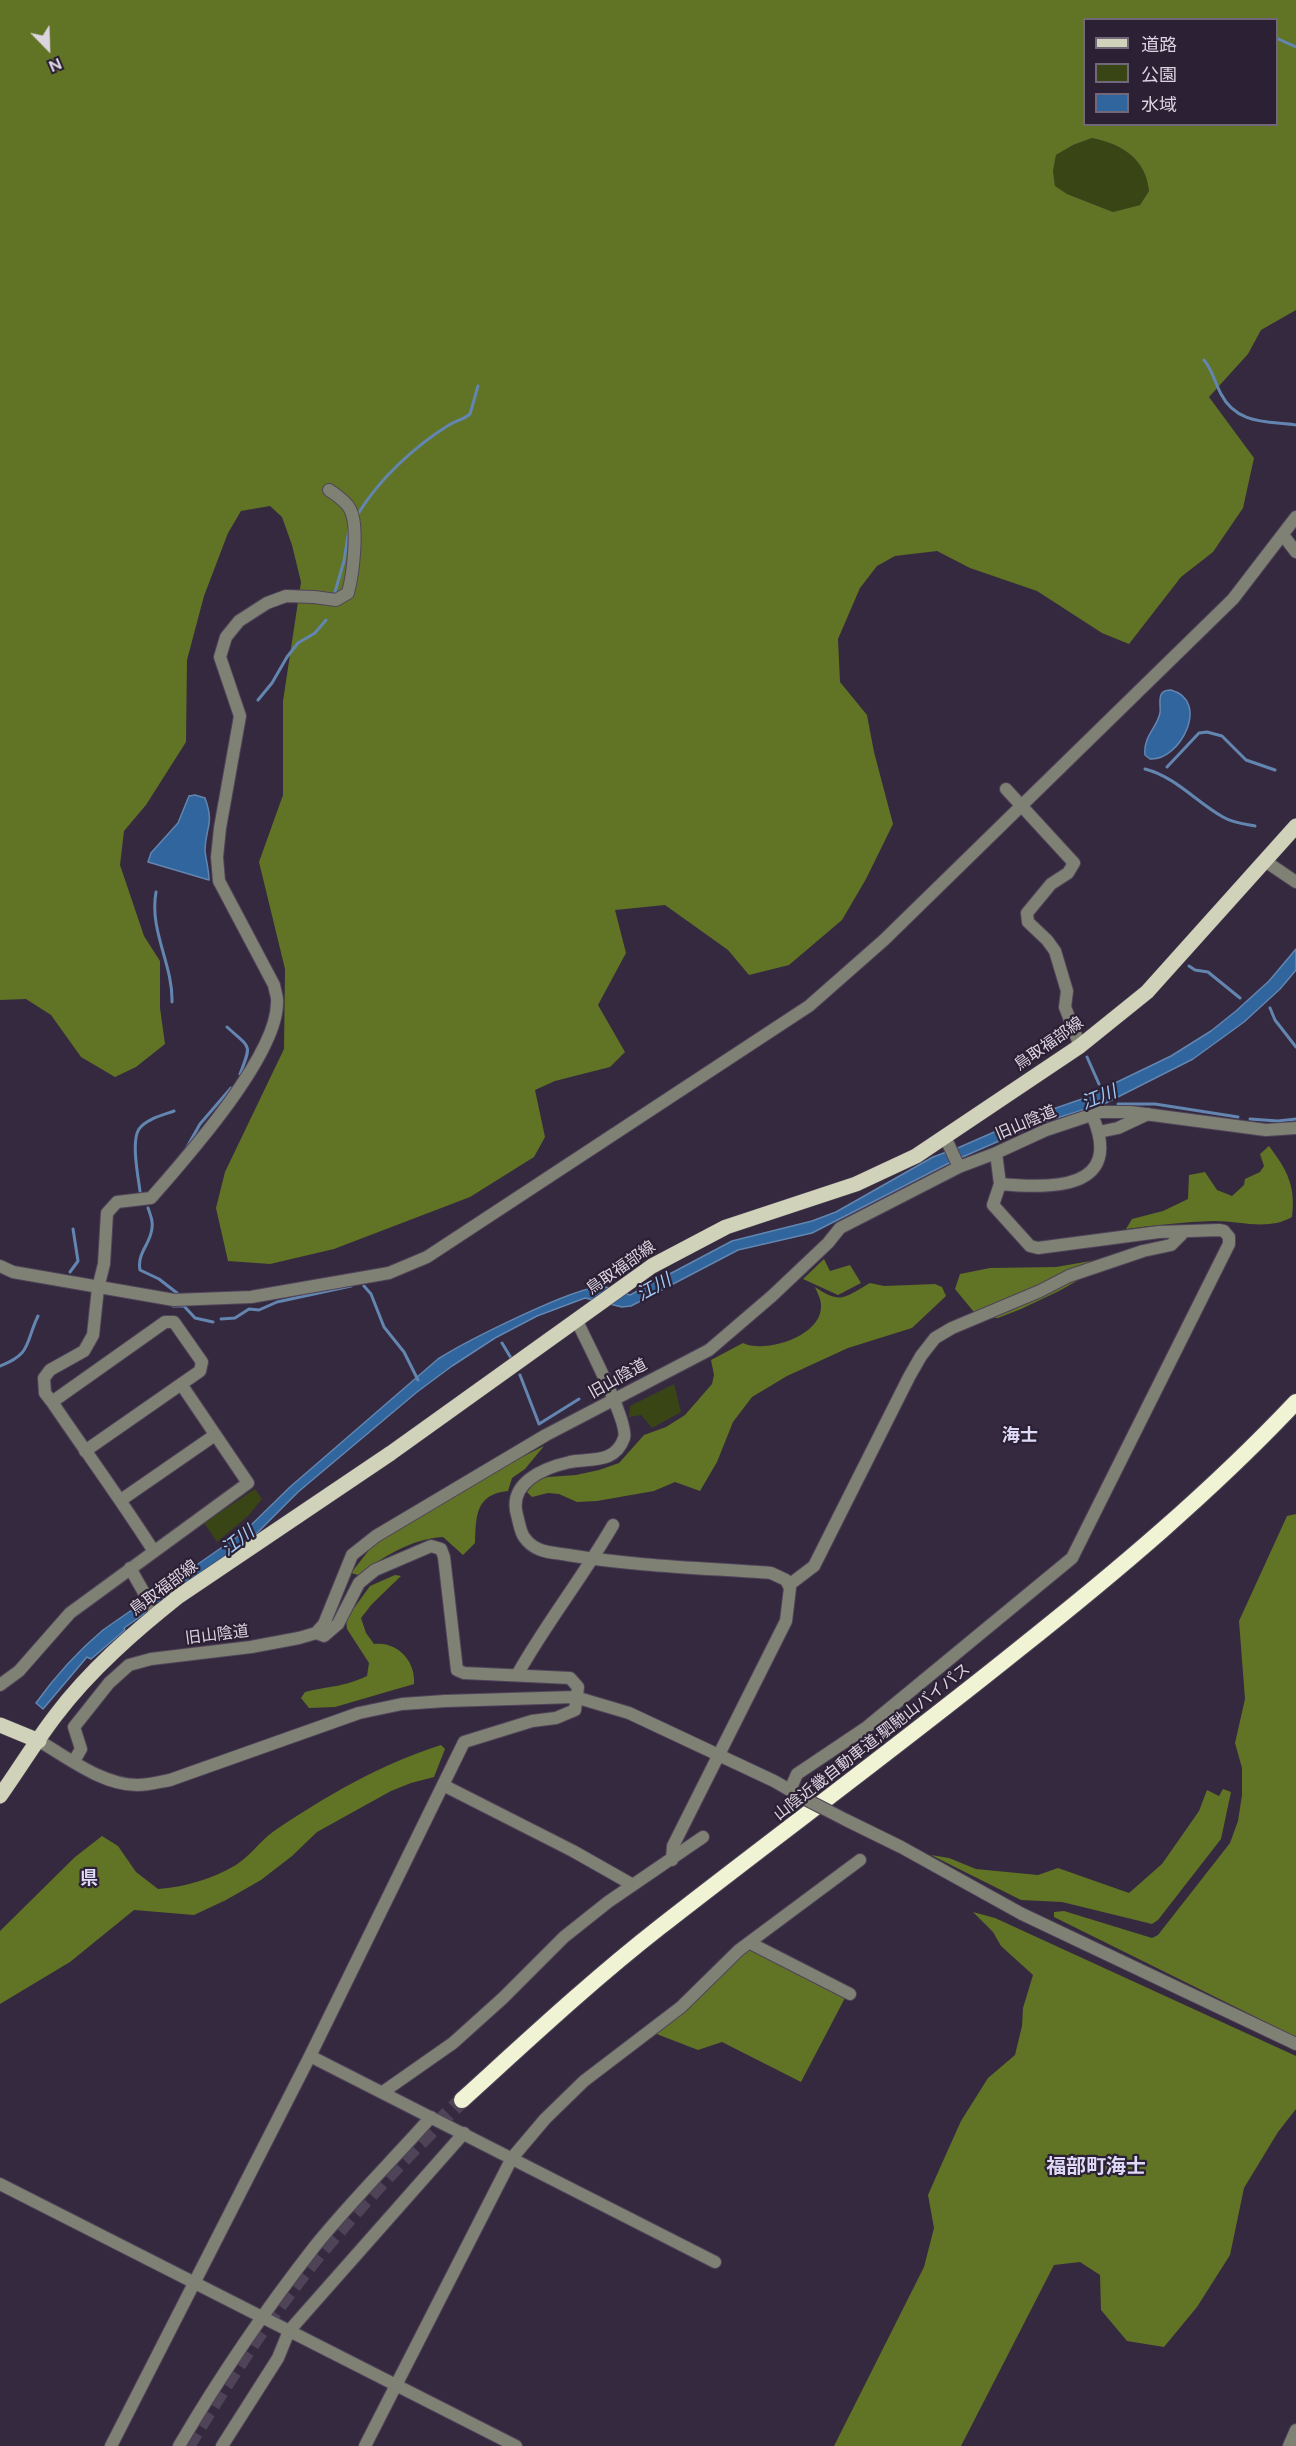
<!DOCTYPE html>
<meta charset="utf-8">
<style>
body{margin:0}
#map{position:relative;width:1296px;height:2446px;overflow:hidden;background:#35293f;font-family:Figtree,"Noto Sans JP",sans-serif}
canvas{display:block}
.legend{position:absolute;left:1083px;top:18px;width:195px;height:108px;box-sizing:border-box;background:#2b2034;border:2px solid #716879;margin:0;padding:8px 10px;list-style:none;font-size:18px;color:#dbd4e1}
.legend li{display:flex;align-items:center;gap:12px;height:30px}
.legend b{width:30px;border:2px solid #716879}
.north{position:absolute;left:18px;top:18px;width:60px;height:60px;-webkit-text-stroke:4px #2b2034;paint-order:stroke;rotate:157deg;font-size:16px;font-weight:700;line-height:24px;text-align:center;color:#dbd4e1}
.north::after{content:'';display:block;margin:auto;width:21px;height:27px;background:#dbd4e1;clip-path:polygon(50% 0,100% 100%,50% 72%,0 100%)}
</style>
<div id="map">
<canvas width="1296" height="2446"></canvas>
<ul class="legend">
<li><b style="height:8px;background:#d0d3b9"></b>道路</li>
<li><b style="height:16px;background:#3a4516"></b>公園</li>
<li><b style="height:16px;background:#30659d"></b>水域</li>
</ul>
<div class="north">N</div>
</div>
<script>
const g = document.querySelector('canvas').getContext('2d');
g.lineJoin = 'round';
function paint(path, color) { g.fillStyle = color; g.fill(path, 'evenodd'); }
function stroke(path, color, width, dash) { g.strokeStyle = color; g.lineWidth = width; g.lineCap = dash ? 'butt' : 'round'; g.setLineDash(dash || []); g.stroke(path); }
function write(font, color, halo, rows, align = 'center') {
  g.font = font + ' Figtree,"Noto Sans JP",sans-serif'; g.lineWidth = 4.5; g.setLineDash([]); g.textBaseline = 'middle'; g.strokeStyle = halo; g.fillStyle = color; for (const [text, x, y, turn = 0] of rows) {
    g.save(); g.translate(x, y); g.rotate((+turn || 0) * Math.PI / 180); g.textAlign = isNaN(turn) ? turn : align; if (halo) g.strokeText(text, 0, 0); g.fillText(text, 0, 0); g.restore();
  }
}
paint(new Path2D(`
 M 1092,138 C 1122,144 1146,159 1149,191 L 1140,205 L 1113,212 L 1067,194 L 1055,186 L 1053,171 L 1056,155 L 1073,145 Z
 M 674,1384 L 681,1412 L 652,1428 L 641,1415 L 629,1417 L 630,1406 Z
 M 255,1489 L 262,1499 L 248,1516 L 217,1542 L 204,1523 Z`), '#3a4516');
paint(new Path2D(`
 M 0,0 L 1296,0 L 1296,310 L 1261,330 L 1248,354 L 1209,397 L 1254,458 L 1243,508 L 1213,552 L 1181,577 L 1129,644 L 1102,633 L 1037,591 L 970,568 L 937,551 L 895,556 L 877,566 L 860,588 L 838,639 L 840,682 L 867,715 L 874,752 L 893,824 L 866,879 L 842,920 L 789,965 L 749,975 L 728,950 L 665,905 L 615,910 L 626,953 L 598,1005 L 625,1052 L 610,1067 L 555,1081 L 535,1090 L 545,1137 L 534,1157 L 470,1197 L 334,1249 L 270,1264 L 228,1261 L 216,1208 L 225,1172 L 284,1049 L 285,969 L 259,862 L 283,795 L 283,701 L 301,582 L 292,545 L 282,517 L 270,506 L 241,511 L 228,533 L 204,596 L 187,660 L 186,742 L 146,805 L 124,831 L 120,865 L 144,936 L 160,961 L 160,1008 L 165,1044 L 136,1067 L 115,1077 L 81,1057 L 51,1015 L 26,999 L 0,1000 ZM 1084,20 L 1276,20 L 1276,124 L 1084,124 ZM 1092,138 C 1122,144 1146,159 1149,191 L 1140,205 L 1113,212 L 1067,194 L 1055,186 L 1053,171 L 1056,155 L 1073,145 Z
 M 1269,1146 C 1287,1170 1296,1186 1292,1217 C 1268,1231 1241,1221 1214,1221 C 1185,1222 1155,1225 1126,1229 L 1132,1219 L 1163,1211 L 1188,1199 L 1189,1175 L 1205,1172 L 1217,1190 L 1232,1196 L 1244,1185 L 1245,1179 L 1260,1172 L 1264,1166 L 1260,1154 Z
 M 1114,1257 L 1124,1261 L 1102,1272 L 1082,1278 L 1059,1291 L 1021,1309 L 998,1318 L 978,1317 L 955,1289 L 960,1274 L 990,1268 L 1056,1267 Z
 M 824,1259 L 830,1271 L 850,1265 L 861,1283 L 838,1295 L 803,1279 Z
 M 870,1283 L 884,1286 L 935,1284 L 942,1287 L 946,1296 L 912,1328 L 848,1348 L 787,1376 L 752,1397 L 733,1422 L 717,1462 L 700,1491 L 675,1482 L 654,1491 L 597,1501 L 577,1502 L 559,1494 L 548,1493 L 532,1497 L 527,1492 L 536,1481 L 548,1477 L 576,1475 L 599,1470 L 619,1463 L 644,1435 L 666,1427 L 685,1415 L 712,1384 L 714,1375 L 711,1360 L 743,1343 C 765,1354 823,1336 821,1305 C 821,1299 817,1292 815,1287 C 841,1305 845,1297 870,1283 Z
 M 544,1446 L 525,1469 L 512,1478 L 508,1491 C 475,1494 476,1517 475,1543 L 463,1555 L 443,1537 C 410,1539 384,1557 358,1575 L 351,1573 L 373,1545 L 486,1475 Z
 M 1296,1514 L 1296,2037 L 1054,1917 L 1054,1912 L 1064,1911 L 1152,1938 L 1158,1935 L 1230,1843 L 1238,1821 L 1242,1795 L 1242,1768 L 1235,1743 L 1245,1699 L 1239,1621 L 1287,1516 Z
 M 395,1575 L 401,1576 L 372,1604 L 361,1618 L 366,1633 L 374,1644 C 397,1641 416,1661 414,1684 L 335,1707 L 309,1708 L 301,1698 L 305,1692 C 329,1686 344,1687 367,1676 L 369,1663 L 347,1629 L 346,1619 L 370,1586 Z
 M 441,1745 L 445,1749 L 434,1777 L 411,1783 L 391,1791 L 317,1832 L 292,1856 L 261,1880 L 226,1900 L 194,1915 L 134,1910 L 70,1962 L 0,2004 L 0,1931 L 75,1857 L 102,1836 L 118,1846 L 136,1872 L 158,1889 C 185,1887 212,1879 236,1865 C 250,1856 260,1841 274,1831 C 326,1796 381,1764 441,1745 Z
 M 1223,1789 L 1231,1792 L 1221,1839 L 1158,1920 L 1152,1924 L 1062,1902 L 1021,1900 L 931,1855 L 949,1858 L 976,1869 L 1038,1875 L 1058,1868 L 1129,1893 L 1162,1864 L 1199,1811 L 1207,1790 L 1219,1796 Z
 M 973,1912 L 995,1918 L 1296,2056 L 1296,2109 L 1278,2132 L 1244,2188 L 1230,2255 L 1197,2307 L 1164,2347 L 1127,2341 L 1101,2310 L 1100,2275 L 1080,2262 L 1054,2265 L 961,2446 L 834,2446 L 924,2267 L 934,2228 L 928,2195 L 943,2161 L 961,2121 L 988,2078 L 1015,2055 L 1022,2026 L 1023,2008 L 1033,1975 L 1001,1946 L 993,1932 Z
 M 753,1948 L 846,1996 L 801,2082 L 722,2042 L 698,2050 L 654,2033 L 743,1951 Z`), '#617325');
const water = new Path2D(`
 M 1171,690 C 1211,701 1180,761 1150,759 L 1145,755 C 1143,736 1157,728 1160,713 C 1161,707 1158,698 1162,693 C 1164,691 1168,690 1171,690 Z
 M 195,795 L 205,798 C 215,825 205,827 205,851 C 206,860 209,870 209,880 L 148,862 L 151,853 L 178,823 L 189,796 Z
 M 1296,949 L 1296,970 L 1280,989 L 1244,1022 L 1193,1059 L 1104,1104 L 1102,1101 L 1089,1108 L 1038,1124 L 951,1162 L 812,1233 L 738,1250 L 631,1306 L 622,1307 L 585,1298 L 537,1316 L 495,1338 L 452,1366 L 417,1392 L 298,1492 L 248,1542 L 124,1628 L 125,1630 L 91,1659 L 87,1657 L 43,1709 L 36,1703 C 56,1675 77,1652 103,1630 L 244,1532 L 290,1487 L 438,1359 C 463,1343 578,1284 603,1287 C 612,1287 622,1293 630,1295 L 732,1241 L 812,1221 L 836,1212 L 933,1157 L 960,1147 L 1024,1119 L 1082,1099 L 1171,1056 L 1211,1031 L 1236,1011 L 1269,981 Z`);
paint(water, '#30659d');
stroke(water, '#6386b1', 1.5);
stroke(new Path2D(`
 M 1276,38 L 1296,47
 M 1204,360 C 1212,369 1215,383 1221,394 C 1237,425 1268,421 1296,425
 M 358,514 C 379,479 415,446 449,425 C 456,421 464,419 470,414 L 478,386
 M 335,592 L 344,561 L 349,529
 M 258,700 L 272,683 L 287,657 L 298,643 L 315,633 L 326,620
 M 1167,767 L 1199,733 L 1207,732 L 1222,736 L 1246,760 L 1275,770
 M 1145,769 C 1176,777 1196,802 1223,817 C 1233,823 1244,824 1255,826
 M 156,892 C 149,931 173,964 172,1002
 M 1189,966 L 1195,970 L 1208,972 L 1240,998
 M 1270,1008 L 1275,1020 L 1296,1047
 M 227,1027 C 251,1049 252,1043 240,1074
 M 1087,1057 L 1099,1084
 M 1118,1104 L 1155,1104 L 1238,1117
 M 1250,1119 L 1278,1121 L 1296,1119
 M 186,1149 L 200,1124 L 231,1088
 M 140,1191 C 138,1176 131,1141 139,1129 C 146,1119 163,1115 174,1111
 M 148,1208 C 151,1216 154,1224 151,1233 C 148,1246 137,1255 140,1270 L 159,1279 L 177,1293
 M 70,1272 L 78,1261 L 73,1229
 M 364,1286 L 371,1294 L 384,1327 L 404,1352 L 418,1380
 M 173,1306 L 184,1306 L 195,1318 L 213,1322
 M 221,1319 L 235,1318 L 249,1309 L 259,1310 L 277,1302 L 351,1286
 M 502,1343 L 511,1358
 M 0,1366 C 32,1354 25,1343 38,1316
 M 520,1375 L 539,1424 L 579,1399`), '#6386b1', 3);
stroke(new Path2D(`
 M 187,2446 C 228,2379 271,2311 322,2250 C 366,2197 413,2148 462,2100`), '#4e4357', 16, [16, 8]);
const minor = new Path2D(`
 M 1283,535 L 1296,552
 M 1006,789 L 1074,863 L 1068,873 L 1051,884 L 1027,913 L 1028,922 L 1047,940 L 1055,951 L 1067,991 L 1065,1007 L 1080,1046
 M 1265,861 L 1296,882
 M 1099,1132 L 1118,1128 L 1148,1114
 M 945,1137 L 959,1167
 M 1000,1184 C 1052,1189 1125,1190 1092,1115
 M 0,1266 L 13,1272 L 174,1300 L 251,1297 L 389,1273 L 427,1257 L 809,1006 L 884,940 L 1233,599 L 1296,517
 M 577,1321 C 586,1341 629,1422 624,1438 C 615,1464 591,1458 570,1462 C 543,1468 508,1483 517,1515 C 519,1522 520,1531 524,1537 C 535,1553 551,1552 568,1555 C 635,1566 704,1568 771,1573 L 786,1580 L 790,1588 L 786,1621 L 673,1846 L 672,1860
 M 52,1402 L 45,1393 L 44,1378 L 50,1370 L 84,1351 L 93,1335 L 98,1288 L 104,1264 L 107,1213 L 117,1202 L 151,1198 C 186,1158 277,1056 277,1003 C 278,998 275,991 274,985 L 219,881 L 217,857 L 220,828 L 240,716 L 220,657 L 226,637 L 239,621 L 267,603 L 286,596 L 314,597 L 336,600 L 348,593 C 353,574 359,525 350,509 C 346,501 336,495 329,490
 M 85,1451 L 200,1371 L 202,1362 L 174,1322 L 165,1322 L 52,1402 C 86,1452 121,1500 153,1550
 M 121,1500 L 215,1435
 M 130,1568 L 156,1614
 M 789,1585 L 814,1566 L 909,1377 L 921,1356 L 935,1338 L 952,1328 L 1040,1291 L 1069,1276 L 1143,1251 L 1171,1245 L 1184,1232
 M 517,1675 C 546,1623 583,1577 613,1525
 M 0,1685 L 19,1671 L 70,1613 L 248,1483 L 181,1384
 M 39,1741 C 67,1757 102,1785 137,1785 C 148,1785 159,1782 170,1780 L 359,1713 L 402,1704 L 445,1701 L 575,1697 L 629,1713 L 774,1781 L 807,1800
 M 74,1761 L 81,1749 L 74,1727 L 109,1683 L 129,1665 L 151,1659 L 251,1647 L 299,1638 L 316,1633 L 324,1624 L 352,1555 L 376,1536 L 546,1435 L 709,1350 L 772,1296 L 828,1243 L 840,1228 L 959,1167 L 996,1153 L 1046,1130 L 1100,1112 L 1130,1112 L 1266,1130 L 1296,1128
 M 443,1785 L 573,1851 L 633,1885
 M 790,1790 L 797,1774 L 867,1727 L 1072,1558 L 1229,1244 L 1229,1237 L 1224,1231 L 1219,1230 L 1159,1232 L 1038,1248 L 1030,1246 L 993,1205 L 1000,1184 L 996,1153
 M 846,1820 L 901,1847 L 1022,1914 L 1296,2044
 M 750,1943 L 850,1994
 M 310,2056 L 715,2262
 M 383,2092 L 453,2043 L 503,1998 L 564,1937 L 608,1902 L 703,1837
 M 0,2184 L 516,2446
 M 111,2446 L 310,2056 L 464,1742 L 532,1721 L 556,1718 L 575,1710 L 578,1687 L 570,1678 L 464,1673 L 457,1670 L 444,1557 L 441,1549 L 431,1546 L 375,1570 L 359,1583 L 338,1624 L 324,1636 L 316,1633
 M 179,2446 C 220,2376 265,2310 315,2246 C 351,2201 393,2160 431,2117
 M 222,2446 L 278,2358 L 289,2331 L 464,2133
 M 365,2446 L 512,2158 L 545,2119 L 584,2081 L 681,2007 L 739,1950 L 860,1860
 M 1289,2446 L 1296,2430`);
const major = new Path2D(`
 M 0,1725 L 39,1741
 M 0,1796 C 19,1769 36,1741 56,1715 C 90,1670 135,1631 179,1596 L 391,1453 L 652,1266 L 726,1227 L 856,1184 L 916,1156 L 1080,1046 L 1147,992 L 1296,826`);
const highway = new Path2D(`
 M 462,2100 C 527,2041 591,1981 660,1927 C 779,1834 901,1744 1019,1649 C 1116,1572 1211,1492 1296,1402`);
stroke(minor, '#504459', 14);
stroke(major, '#504459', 16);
stroke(highway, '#504459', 18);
stroke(minor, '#7f8175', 12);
stroke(major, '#d0d3b9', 15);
stroke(highway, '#f0f4d5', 16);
const minorBridge = new Path2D(`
 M 807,1800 L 846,1820`);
stroke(minorBridge, '#504459', 14, []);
stroke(minorBridge, '#7f8175', 12);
write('16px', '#dbd4e1', '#2b2034', [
 ["鳥取福部線",1049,1044,-35],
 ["旧山陰道",1026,1123,-23],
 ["鳥取福部線",621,1268,-35],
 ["旧山陰道",618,1379,-29],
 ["鳥取福部線",164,1588,-37],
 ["旧山陰道",217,1635,-7],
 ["山陰近畿自動車道;駟馳山バイパス",872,1742,-38]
]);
write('italic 18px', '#a0cafa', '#2b2034', [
 ["江川",1099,1098,-22],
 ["江川",654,1288,-29],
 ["江川",238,1541,-38]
]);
write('bold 18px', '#ddd9f6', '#2b2034', [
 ["海士",1020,1436],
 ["県",89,1879]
]);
write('bold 20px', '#ddd9f6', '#2b2034', [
 ["福部町海士",1096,2167]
]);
</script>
